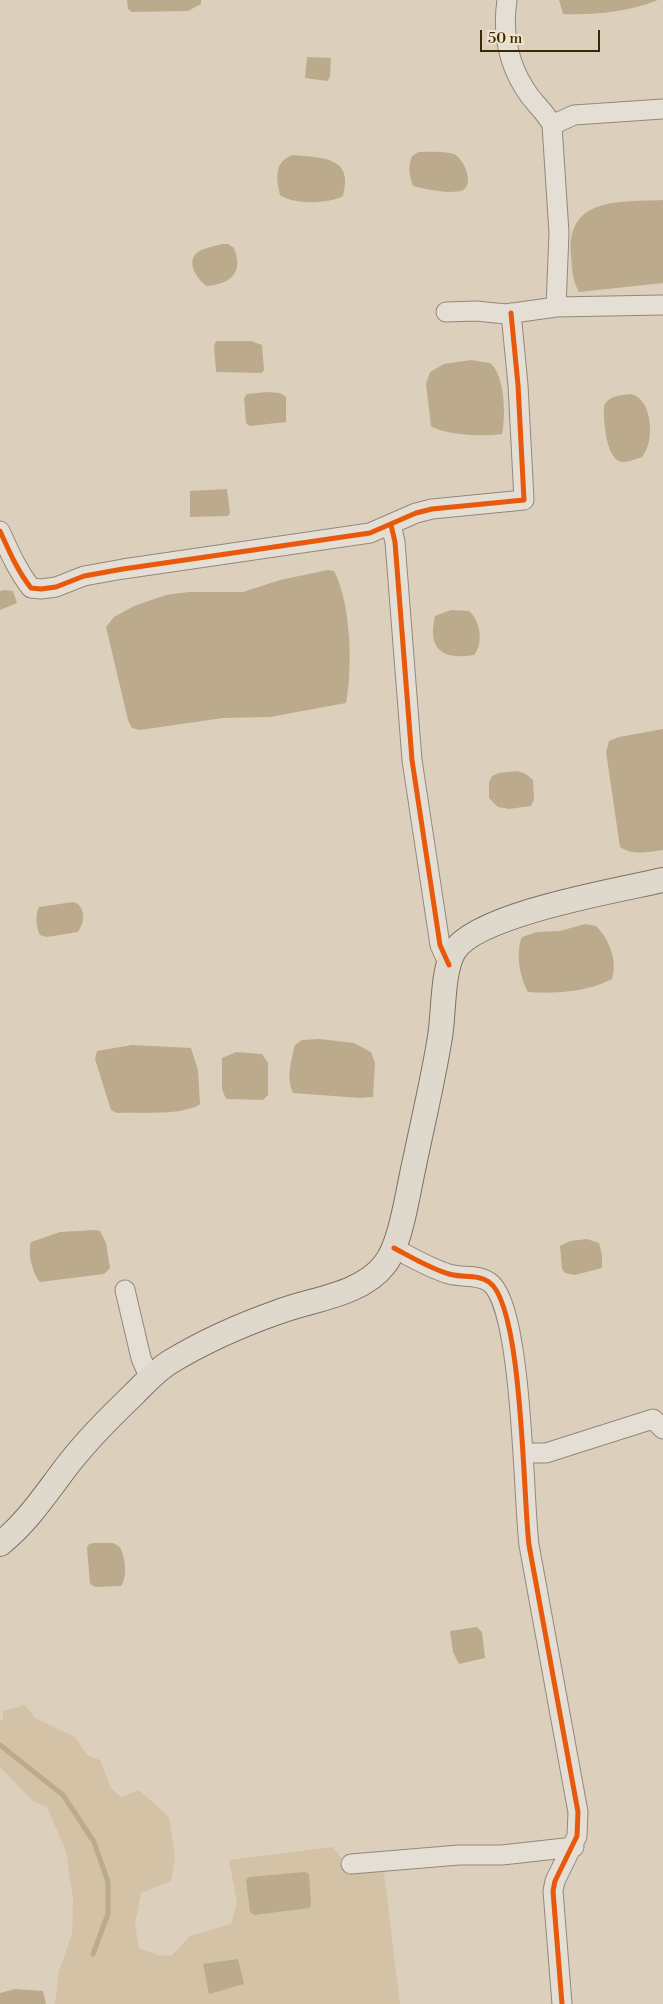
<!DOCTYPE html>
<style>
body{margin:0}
#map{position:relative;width:663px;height:2004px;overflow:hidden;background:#dcd0bd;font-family:"Libre Bodoni",serif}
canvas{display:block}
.scale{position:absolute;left:480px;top:30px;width:120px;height:22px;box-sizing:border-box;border:2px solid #3c2707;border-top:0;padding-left:6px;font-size:15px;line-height:18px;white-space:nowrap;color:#3c2707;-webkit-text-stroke:4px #f1e3cc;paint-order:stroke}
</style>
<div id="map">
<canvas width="663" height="2004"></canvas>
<div class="scale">50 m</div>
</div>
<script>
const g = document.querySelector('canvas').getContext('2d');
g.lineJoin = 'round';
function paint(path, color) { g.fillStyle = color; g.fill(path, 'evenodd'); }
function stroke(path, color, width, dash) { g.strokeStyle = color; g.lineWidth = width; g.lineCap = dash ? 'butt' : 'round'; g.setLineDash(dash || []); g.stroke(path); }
paint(new Path2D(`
 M 25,1705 L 35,1718 L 75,1737 L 87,1755 L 100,1760 L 111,1788 L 121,1797 L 139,1790 L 169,1817 L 175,1858 L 171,1881 L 141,1893 L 135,1925 L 139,1948 L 158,1955 L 171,1956 L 190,1936 L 231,1924 L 237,1902 L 229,1860 L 333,1847 L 342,1859 L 382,1856 L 400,2004 L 55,2004 L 59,1971 L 72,1934 L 73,1898 L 66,1851 L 47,1807 L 34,1802 L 0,1767 L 0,1721 L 3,1720 L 3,1711 Z`), '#d3c2a6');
paint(new Path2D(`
 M 127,0 L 201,0 L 201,4 L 188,11 L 132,12 L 128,9 Z
 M 559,0 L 658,0 C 627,12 597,15 563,14 Z
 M 307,57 L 331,58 L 330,77 L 327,81 L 305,78 Z
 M 419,152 C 430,152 442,151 454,154 C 463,158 475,183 463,190 C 450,195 425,189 413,186 C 409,176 408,166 412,156 Z
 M 293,155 C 322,158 354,156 343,196 C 328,204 294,205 280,195 C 276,178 274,161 293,155 Z
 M 663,200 L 663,283 L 579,292 C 572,280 572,268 571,255 C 566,196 621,202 663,200 Z
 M 222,244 L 228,244 L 234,248 C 244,272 231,284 207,286 C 197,280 185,261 198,252 C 204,248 215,246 222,244 Z
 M 216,341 L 251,341 L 262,345 L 264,370 L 262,373 L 216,372 L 214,346 Z
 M 471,360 L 490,363 C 505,375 506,416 502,434 C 486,437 444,435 431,426 L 426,384 L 430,372 L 444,364 Z
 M 267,392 L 280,393 L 286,397 L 286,422 L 250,426 L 246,423 L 244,398 L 247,394 Z
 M 631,394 C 653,399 655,442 642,457 C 636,459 629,462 623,462 C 606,462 603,419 604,406 C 608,396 621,395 631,394 Z
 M 227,489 L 230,513 L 228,516 L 190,517 L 190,491 Z
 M 328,570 L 334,571 C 351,603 353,668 346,703 L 270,717 L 223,718 L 140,730 L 132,728 L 128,720 L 106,627 L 114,617 L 134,606 L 166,595 L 189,592 L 243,592 L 280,580 Z
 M 4,590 L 13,591 L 17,603 L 0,610 L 0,591 Z
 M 451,610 L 469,611 C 480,620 484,644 474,655 C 443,660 427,650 435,616 Z
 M 663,729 L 663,850 C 647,852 634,856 620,847 L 606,752 L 609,741 L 619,737 Z
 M 518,771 L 526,774 L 533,780 L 534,800 L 531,806 L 509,809 L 498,807 L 489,798 L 489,782 L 492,776 L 499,773 Z
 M 73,902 L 78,904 C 86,912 84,923 78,932 L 47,937 L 40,935 C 36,927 35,916 39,907 Z
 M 585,924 L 596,926 C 609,939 618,960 612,979 C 588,992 554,994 528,992 C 520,978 515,952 522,937 L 537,932 L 560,931 Z
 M 320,1039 L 354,1043 L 371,1052 L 375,1063 L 373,1097 L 360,1098 L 293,1093 C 286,1079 291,1060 295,1045 L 302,1040 Z
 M 132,1045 L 191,1048 L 198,1070 L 200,1104 C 184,1116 138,1112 117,1113 L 111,1110 L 95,1059 L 97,1051 Z
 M 236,1052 L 262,1054 L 268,1063 L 268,1095 L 263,1100 L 226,1099 L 222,1089 L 222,1058 Z
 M 96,1230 L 100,1231 L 106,1243 L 110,1268 L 104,1274 L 40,1282 C 33,1274 27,1253 31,1242 L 60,1232 Z
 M 587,1239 L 599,1243 L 602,1255 L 602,1268 L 575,1275 L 565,1273 L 562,1269 L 560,1246 L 570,1241 Z
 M 93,1543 L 113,1543 L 120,1547 C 125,1557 128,1576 121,1586 L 96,1587 L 90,1584 L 87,1548 L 89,1544 Z
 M 477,1627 L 482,1632 L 485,1658 L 459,1664 L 453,1652 L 450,1631 Z
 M 305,1872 L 309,1874 L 311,1904 L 310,1908 L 254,1915 L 250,1912 L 246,1880 L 249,1877 Z
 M 238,1959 L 244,1984 L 209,1994 L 203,1964 Z
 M 15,1989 L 43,1991 L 46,2004 L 0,2004 L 0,1993 Z`), '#bcaa8c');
stroke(new Path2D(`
 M 0,1745 L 63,1795 L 94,1842 L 108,1882 L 108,1914 L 93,1954`), '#bcaa8c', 5);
const minor = new Path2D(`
 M 507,0 C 502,34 509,67 529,95 C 537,106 546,113 552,125 L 559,233 L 556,307
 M 552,125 L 574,115 L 663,109
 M 446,312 L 476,311 L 506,314 L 556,307 L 663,305
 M 391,525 L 395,542 L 412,760 L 440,945 L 449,965
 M 0,531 C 9,551 17,570 31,588 L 41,589 L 56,587 L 84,576 L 123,569 L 370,533 L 416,513 L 432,509 L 524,500 L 518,385 L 511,313
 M 394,1248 C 411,1257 429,1268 449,1274 C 462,1278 478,1274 489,1282 C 523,1305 523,1498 529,1545 L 578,1812 L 577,1836 L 555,1881 L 553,1891 L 562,2004
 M 125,1290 L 141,1358 L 150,1379
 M 523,1453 L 546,1453 L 653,1419 L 663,1429
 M 351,1864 L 459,1855 L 502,1855 L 574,1847`);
const major = new Path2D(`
 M 0,1544 C 24,1525 40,1502 58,1478 C 80,1447 107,1420 135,1393 C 145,1383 157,1370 170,1362 C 203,1342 241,1325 278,1312 C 312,1299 362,1295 385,1264 C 401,1244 408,1191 414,1165 C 423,1122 433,1080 440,1037 C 444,1013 442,971 454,951 C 477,914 619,890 663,880`);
stroke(minor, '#92887a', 21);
stroke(major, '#7b7162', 26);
stroke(minor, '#e4ded4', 19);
stroke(major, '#dfd8cd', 24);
stroke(new Path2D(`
 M 391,525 L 395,542 L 412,760 L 440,945 L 449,965
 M 0,531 C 9,551 17,570 31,588 L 41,589 L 56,587 L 84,576 L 123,569 L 370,533 L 416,513 L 432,509 L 524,500 L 518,385 L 511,313
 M 394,1248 C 411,1257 429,1268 449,1274 C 462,1278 478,1274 489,1282 C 523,1305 523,1498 529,1545 L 578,1812 L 577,1836 L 555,1881 L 553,1891 L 562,2004`), '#e8590c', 5);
</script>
